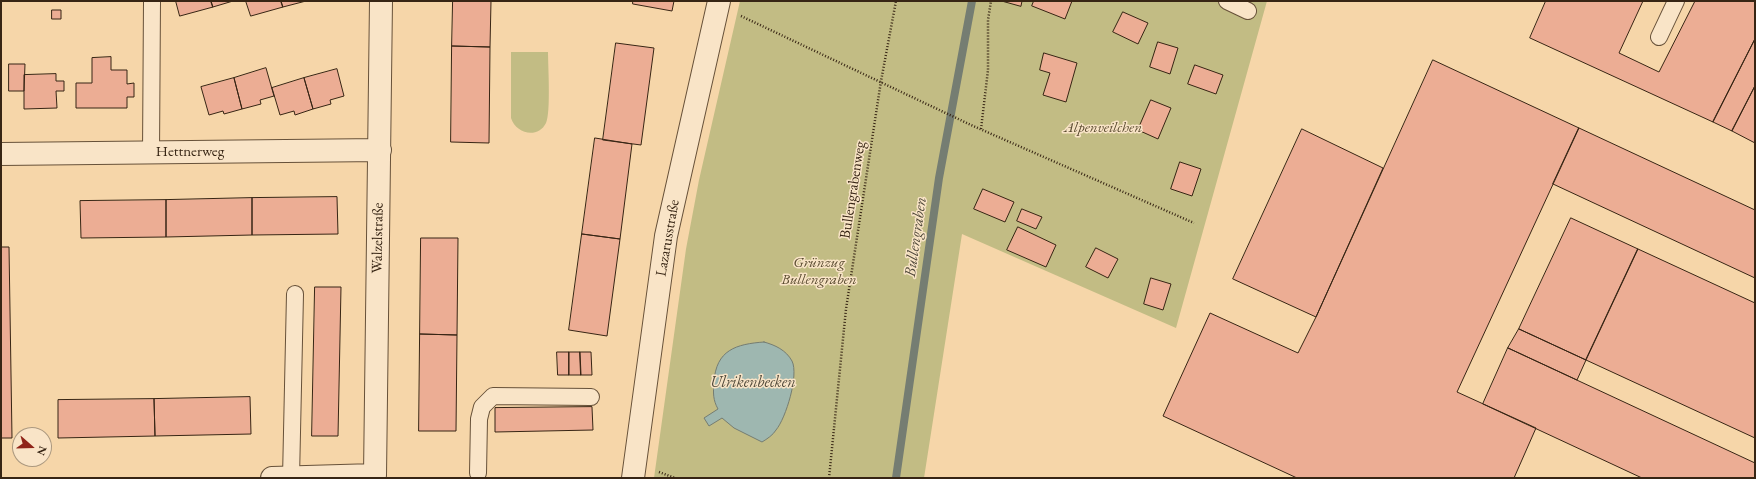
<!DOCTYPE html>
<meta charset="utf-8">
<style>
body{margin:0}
#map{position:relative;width:1756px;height:479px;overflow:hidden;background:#f6d6a9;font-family:"EB Garamond",serif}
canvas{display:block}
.frame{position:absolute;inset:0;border:2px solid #372514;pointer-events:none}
.north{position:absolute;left:12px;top:427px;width:40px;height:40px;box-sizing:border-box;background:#f9e4c7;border:1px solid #ab987f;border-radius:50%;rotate:110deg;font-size:11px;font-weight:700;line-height:16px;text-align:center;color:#372514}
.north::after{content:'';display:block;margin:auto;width:14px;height:18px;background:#8f2418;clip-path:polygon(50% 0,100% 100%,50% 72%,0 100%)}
</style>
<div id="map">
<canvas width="1756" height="479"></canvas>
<div class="frame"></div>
<div class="north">N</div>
</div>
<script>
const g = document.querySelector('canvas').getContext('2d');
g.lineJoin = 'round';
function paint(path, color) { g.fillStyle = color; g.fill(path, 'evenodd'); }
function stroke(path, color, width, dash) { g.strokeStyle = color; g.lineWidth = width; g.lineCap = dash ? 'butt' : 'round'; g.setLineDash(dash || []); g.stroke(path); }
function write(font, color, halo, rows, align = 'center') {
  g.font = font + ' "EB Garamond",serif'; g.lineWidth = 3; g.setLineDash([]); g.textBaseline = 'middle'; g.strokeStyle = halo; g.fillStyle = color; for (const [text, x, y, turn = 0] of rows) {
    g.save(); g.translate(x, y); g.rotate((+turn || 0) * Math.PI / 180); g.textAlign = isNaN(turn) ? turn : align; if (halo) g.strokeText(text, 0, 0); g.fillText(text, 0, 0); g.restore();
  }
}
paint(new Path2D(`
 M 740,1 L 1267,1 L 1176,328 L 962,234 L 924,478 L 654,478 L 686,249 L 699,180 Z
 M 511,52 L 548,52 C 548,65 551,113 546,123 C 538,139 516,134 511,118 Z`), '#c2bc84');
const water = new Path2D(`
 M 764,342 C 775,345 786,350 792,361 C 799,375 786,418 776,430 C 773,435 767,439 762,442 L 734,428 L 722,418 L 709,426 L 704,418 L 718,409 C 713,400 713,393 714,382 C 716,350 736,344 764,342 Z`);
paint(water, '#9eb7b0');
stroke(water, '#757d72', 1);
stroke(new Path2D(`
 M 896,478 L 939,178 L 972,1`), '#757d72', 8);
const building = new Path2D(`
 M 176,1 L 211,1 L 213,7 L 180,16 Z
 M 211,1 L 233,1 L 213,7 Z
 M 246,1 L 281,1 L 283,7 L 251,16 Z
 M 281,1 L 306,1 L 283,7 Z
 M 453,1 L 491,1 L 490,47 L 452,46 Z
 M 633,1 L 674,1 L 672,11 L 633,4 Z
 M 1002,1 L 1022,1 L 1021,6 Z
 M 1034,1 L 1072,1 L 1065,19 L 1032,6 Z
 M 1546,1 L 1643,1 L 1619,53 L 1659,72 L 1695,1 L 1755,1 L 1755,39 L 1713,122 L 1530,38 Z
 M 52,10 L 61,10 L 61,19 L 52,19 Z
 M 1123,12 L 1148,23 L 1138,44 L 1113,32 Z
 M 1755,39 L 1755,86 L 1732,131 L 1713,122 Z
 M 1158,42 L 1178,48 L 1170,74 L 1150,67 Z
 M 616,43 L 654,48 L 641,145 L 603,140 Z
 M 452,46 L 490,47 L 489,143 L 451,142 Z
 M 1044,53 L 1077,63 L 1066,102 L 1043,95 L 1050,73 L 1040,70 Z
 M 111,57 L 111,70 L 127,70 L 127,84 L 134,83 L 134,97 L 127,97 L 127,108 L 76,108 L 76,83 L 92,83 L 92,58 Z
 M 1433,60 L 1579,128 L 1457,392 L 1536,428 L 1514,478 L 1297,478 L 1163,416 L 1210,313 L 1298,353 L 1316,317 Z
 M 9,64 L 25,64 L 24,91 L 9,91 Z
 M 1195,65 L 1223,75 L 1216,94 L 1188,84 Z
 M 266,68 L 274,96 L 260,100 L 261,104 L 242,109 L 234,78 Z
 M 337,69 L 344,96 L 330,100 L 331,104 L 313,109 L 304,78 Z
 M 56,74 L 56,81 L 64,81 L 64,91 L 56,91 L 57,108 L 24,109 L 24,75 Z
 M 234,78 L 242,109 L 224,114 L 223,111 L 209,115 L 201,87 Z
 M 304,78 L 313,109 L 295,115 L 294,111 L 280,115 L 272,88 Z
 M 1755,86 L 1755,143 L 1732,131 Z
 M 1151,100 L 1171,108 L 1158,139 L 1138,130 Z
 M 1579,128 L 1755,210 L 1755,278 L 1553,184 Z
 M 1302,129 L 1383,168 L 1316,317 L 1233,279 Z
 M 595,138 L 632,144 L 620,239 L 582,234 Z
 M 1180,162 L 1201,169 L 1192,196 L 1171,189 Z
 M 983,189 L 1014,202 L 1005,222 L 974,209 Z
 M 337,197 L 338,234 L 252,235 L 252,198 Z
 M 252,198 L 252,235 L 166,237 L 166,200 Z
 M 166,200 L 166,237 L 81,238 L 80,201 Z
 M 1022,209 L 1042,217 L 1036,229 L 1017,221 Z
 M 1571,218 L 1638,249 L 1586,360 L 1519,329 Z
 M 1018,227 L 1056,245 L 1046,267 L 1007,250 Z
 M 582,234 L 620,239 L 607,336 L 569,330 Z
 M 421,238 L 458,238 L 457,335 L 420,334 Z
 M 1,247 L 9,247 L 12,438 L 1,438 Z
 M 1096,248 L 1118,259 L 1108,278 L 1086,267 Z
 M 1638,249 L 1755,303 L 1755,438 L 1586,360 Z
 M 1151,278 L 1171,284 L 1163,310 L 1144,304 Z
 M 315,287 L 341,287 L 338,436 L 312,436 Z
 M 1519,329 L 1586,360 L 1577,380 L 1508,348 Z
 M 420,334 L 457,335 L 456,431 L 419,431 Z
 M 1508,348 L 1755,463 L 1755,478 L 1642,478 L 1483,404 Z
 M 557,352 L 569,352 L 569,375 L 558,375 Z
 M 569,352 L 580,352 L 581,375 L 569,375 Z
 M 580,352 L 591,352 L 592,375 L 581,375 Z
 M 250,397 L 251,434 L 155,436 L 154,399 Z
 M 154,399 L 155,436 L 58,438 L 58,400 Z
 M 592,407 L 593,430 L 495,432 L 495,408 Z`);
paint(building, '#ecad94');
stroke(building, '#372514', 1);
const service = new Path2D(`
 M 1227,1 L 1248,11
 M 1659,37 L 1676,1
 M 151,153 L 152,1
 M 478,473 L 479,419 L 482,407 L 493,396 L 591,397
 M 291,478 L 295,294`);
const minor = new Path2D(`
 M 1,154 L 380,150
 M 272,478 L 375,475 L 381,1
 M 633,478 L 666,236 L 719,1`);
stroke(service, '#675139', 18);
stroke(minor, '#675139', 24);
stroke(new Path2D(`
 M 741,16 L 971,125 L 1194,223
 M 981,129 L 988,70 L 988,20 L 991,1
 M 659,472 L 675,478
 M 829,478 L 846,309 L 881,81 L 896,1`), '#372514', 2.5, [1, 2]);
stroke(service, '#f9e4c7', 16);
stroke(minor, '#f9e4c7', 22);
write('italic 15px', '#5a4b30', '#f9e4c7', [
 ["Alpenveilchen",1103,128],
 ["Grünzug",819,263],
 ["Bullengraben",819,280]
]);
write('15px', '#372514', '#f9e4c7', [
 ["Hettnerweg",190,152],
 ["Bullengrabenweg",853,190,-81],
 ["Walzelstraße",378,238,-89],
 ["Lazarusstraße",668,238,-80]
]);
write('italic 16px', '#514a3b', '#f9e4c7', [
 ["Bullengraben",916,237,-82],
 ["Ulrikenbecken",753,383]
]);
</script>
